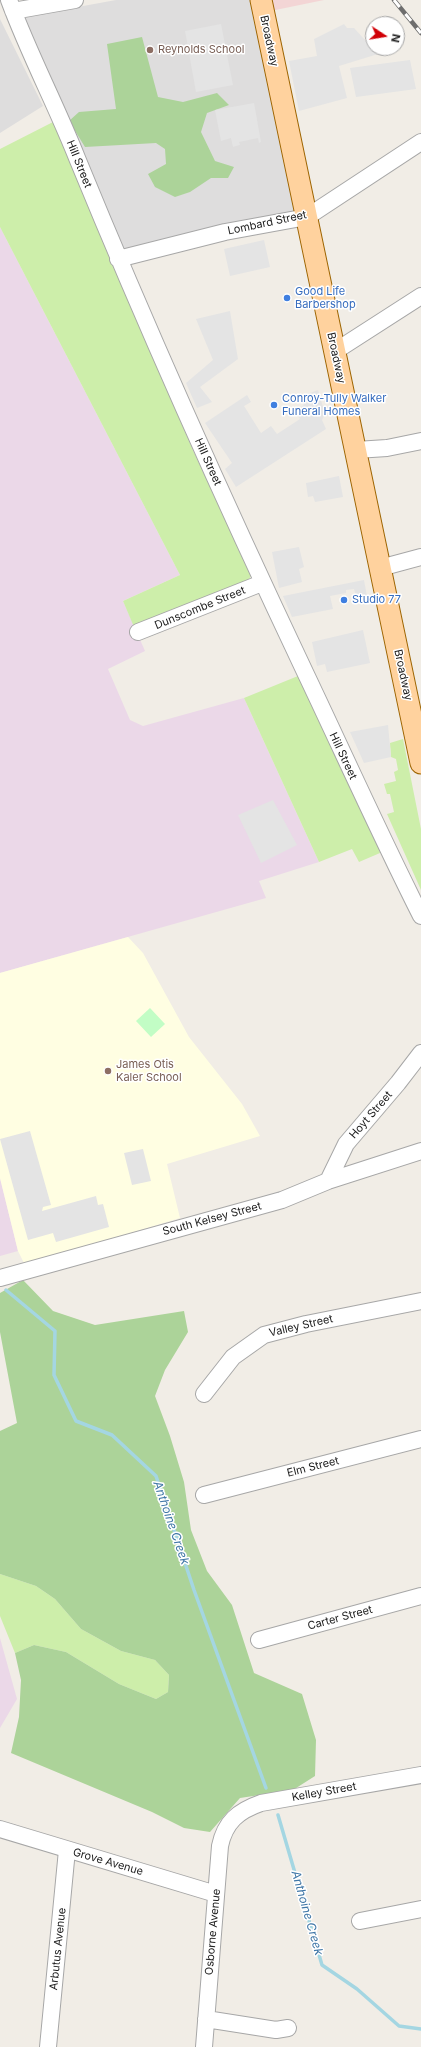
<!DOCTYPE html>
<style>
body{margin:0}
#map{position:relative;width:421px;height:2047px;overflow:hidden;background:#f1ede6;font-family:Inter,sans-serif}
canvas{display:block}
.north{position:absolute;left:365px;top:16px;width:40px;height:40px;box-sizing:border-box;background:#fff;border:1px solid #a6a6a6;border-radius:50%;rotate:102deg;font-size:11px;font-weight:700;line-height:16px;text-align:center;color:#202020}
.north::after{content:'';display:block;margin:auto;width:14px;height:18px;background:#d10006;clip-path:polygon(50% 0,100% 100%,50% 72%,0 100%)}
</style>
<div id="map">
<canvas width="421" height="2047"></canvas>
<div class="north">N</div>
</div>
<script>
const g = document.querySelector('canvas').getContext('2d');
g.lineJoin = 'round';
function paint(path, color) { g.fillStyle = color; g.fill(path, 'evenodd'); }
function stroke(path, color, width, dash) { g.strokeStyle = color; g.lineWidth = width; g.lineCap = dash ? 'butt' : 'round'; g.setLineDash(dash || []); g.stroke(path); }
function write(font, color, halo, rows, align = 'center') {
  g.font = font + ' Inter,sans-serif'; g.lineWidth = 3; g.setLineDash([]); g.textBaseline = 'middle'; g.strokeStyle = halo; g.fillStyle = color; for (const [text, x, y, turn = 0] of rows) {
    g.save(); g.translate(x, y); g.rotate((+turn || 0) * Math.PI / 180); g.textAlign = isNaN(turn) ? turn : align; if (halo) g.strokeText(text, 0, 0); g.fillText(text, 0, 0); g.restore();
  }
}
paint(new Path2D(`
 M 116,0 L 253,0 L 299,211 L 122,250 L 23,17 Z
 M 0,19 L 43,106 L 0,133 Z`), '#dedddd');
paint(new Path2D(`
 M 253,0 L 324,0 L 256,14 Z`), '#f3d5d5');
paint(new Path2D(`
 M 0,227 L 180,575 L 123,601 L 145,651 L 108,669 L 130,720 L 143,726 L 244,698 L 319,862 L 259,881 L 266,898 L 0,973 Z
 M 0,1178 L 18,1251 L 0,1256 Z
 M 0,1638 L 17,1699 L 0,1728 Z`), '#ebd8e8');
paint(new Path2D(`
 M 128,937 L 143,953 L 189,1037 L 242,1104 L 260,1136 L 167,1164 L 180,1218 L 25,1265 L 18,1251 L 0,1178 L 0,973 Z`), '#fffee2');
paint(new Path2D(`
 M 53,122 L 192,448 L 251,576 L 247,582 L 134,627 L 123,601 L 180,575 L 0,227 L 0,149 Z
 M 298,676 L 379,847 L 380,853 L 359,862 L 352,849 L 319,862 L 244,698 Z
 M 403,739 L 421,829 L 421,890 L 387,814 L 394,812 L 390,794 L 387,794 L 384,784 L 396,781 L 394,772 L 398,770 L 396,759 L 391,757 L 390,743 Z
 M 0,1574 L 36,1586 L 55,1599 L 81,1629 L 121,1651 L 155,1660 L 169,1675 L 168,1692 L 156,1699 L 119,1684 L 66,1652 L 34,1645 L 15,1653 L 0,1616 Z`), '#cdeeaa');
paint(new Path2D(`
 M 142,37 L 158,97 L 183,102 L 217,93 L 229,105 L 207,113 L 201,132 L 215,161 L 234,167 L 228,178 L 211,178 L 190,192 L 175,197 L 155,187 L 148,174 L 166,164 L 165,149 L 156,143 L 85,147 L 69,121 L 79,112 L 116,109 L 107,44 Z
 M 23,1280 L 53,1311 L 95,1325 L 184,1311 L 188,1332 L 165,1370 L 155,1396 L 170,1436 L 184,1482 L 191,1530 L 207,1571 L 232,1605 L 254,1673 L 302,1694 L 316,1740 L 315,1776 L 293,1790 L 240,1798 L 210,1832 L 184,1828 L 152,1812 L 11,1753 L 19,1717 L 21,1680 L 15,1653 L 34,1645 L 66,1652 L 119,1684 L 156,1699 L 168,1692 L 169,1675 L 155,1660 L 121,1651 L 81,1629 L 55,1599 L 36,1586 L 0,1574 L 0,1431 L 17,1423 L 0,1332 L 0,1293 Z`), '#acd399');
paint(new Path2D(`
 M 150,1008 L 165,1024 L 151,1037 L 136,1021 Z`), '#c2fdc5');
paint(new Path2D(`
 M 221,24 L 233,85 L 196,92 L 185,31 Z
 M 344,24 L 347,28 L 354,28 L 378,54 L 339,66 L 347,98 L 299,111 L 289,61 L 317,56 L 314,39 Z
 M 410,60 L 416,89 L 356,97 L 350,68 Z
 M 254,103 L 261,142 L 259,143 L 258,138 L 239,142 L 240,145 L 233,147 L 231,138 L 221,141 L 215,110 Z
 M 264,240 L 270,267 L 230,276 L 224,249 Z
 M 230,311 L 238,359 L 200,387 L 212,402 L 197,408 L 186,383 L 213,360 L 196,319 Z
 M 318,390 L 325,414 L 322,420 L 326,429 L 236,487 L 225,469 L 232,463 L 205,423 L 247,395 L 251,402 L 244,406 L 261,433 L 271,426 L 277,434 L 300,419 L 295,411 L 304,405 L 299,397 Z
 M 339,476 L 343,497 L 315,502 L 313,496 L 308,497 L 306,483 Z
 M 299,547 L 304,567 L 299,569 L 302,582 L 279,588 L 272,552 Z
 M 364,580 L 368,602 L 358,604 L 354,589 L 346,590 L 346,593 L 330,596 L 333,609 L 292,617 L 283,596 Z
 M 363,630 L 370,663 L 327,672 L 325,664 L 317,666 L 312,642 Z
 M 388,725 L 391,757 L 364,763 L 350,732 Z
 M 273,800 L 297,845 L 261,863 L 238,815 Z
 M 30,1131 L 51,1205 L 43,1207 L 42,1211 L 96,1196 L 98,1205 L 103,1204 L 109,1227 L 56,1242 L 53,1233 L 28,1240 L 0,1139 Z
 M 143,1149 L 151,1181 L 132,1185 L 124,1153 Z`), '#e4e4e4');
stroke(new Path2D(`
 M 6,1290 L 55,1331 L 54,1375 L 76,1421 L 112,1435 L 156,1476 L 194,1590 L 266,1788
 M 278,1815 L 322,1965 L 357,1989 L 399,2026 L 421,2029`), '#a4d6e2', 3.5);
const minor = new Path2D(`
 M 9,0 C 29,54 56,105 77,158 C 148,331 224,501 304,670 C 343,752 380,835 421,916
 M 13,11 L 75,0
 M 118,259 L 225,232 L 307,217 L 421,142
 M 334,352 L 421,296
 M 356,450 L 387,448 L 421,441
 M 380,568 L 421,557
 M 138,632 L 262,583
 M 328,1181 L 346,1144 L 398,1083 L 421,1053
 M 0,1278 L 282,1200 L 328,1181 L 421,1151
 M 204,1394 L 233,1357 L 264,1335 L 306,1324 L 421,1301
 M 204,1495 L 421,1439
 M 259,1640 L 421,1596
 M 0,1829 L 216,1894
 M 360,1921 L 421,1909
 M 206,2019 L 276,2030 L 288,2028
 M 48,2047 L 67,1850
 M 204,2047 L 220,1846 C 225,1822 238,1811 261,1803 L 421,1775`);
const major = new Path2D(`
 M 261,0 L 421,763`);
stroke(minor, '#a7a7a7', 18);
stroke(major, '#9d6400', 23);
stroke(minor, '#fff', 16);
stroke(major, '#ffd29e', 21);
const rail = new Path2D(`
 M 394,0 L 421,33`);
stroke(rail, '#6e6e6e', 4.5);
stroke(rail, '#fff', 3, [9]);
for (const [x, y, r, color] of [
 [150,50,4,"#8d6e63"],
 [287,298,4,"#3f7fe0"],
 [274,405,4,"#3f7fe0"],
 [344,600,4,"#3f7fe0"],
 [108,1071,4,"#8d6e63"]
]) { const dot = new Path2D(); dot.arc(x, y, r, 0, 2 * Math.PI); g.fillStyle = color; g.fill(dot); stroke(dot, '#fff', 1.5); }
write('11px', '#202020', '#fff', [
 ["Broadway",269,41,78],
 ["Hill Street",79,164,68],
 ["Lombard Street",267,223,-12],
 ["Broadway",336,358,78],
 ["Hill Street",208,462,66],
 ["Dunscombe Street",200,608,-22],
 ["Broadway",403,675,78],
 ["Hill Street",343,756,65],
 ["Hoyt Street",371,1115,-49],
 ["South Kelsey Street",212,1219,-15],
 ["Valley Street",301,1326,-13],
 ["Elm Street",313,1467,-14],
 ["Carter Street",340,1618,-15],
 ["Kelley Street",324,1792,-10],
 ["Grove Avenue",108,1862,16],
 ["Osborne Avenue",213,1932,-85],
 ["Arbutus Avenue",58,1949,-84]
]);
write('11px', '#785e54', '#fff', [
 ["Reynolds School",158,50],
 ["James Otis",116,1065],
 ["Kaler School",116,1078]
], 'left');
write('11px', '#366cbe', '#fff', [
 ["Good Life",295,292],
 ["Barbershop",295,305],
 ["Conroy-Tully Walker",282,399],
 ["Funeral Homes",282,412],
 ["Studio 77",352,600]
], 'left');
write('italic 12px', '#4077a7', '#fff', [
 ["Anthoine Creek",171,1523,71],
 ["Anthoine Creek",307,1913,74]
]);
</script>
